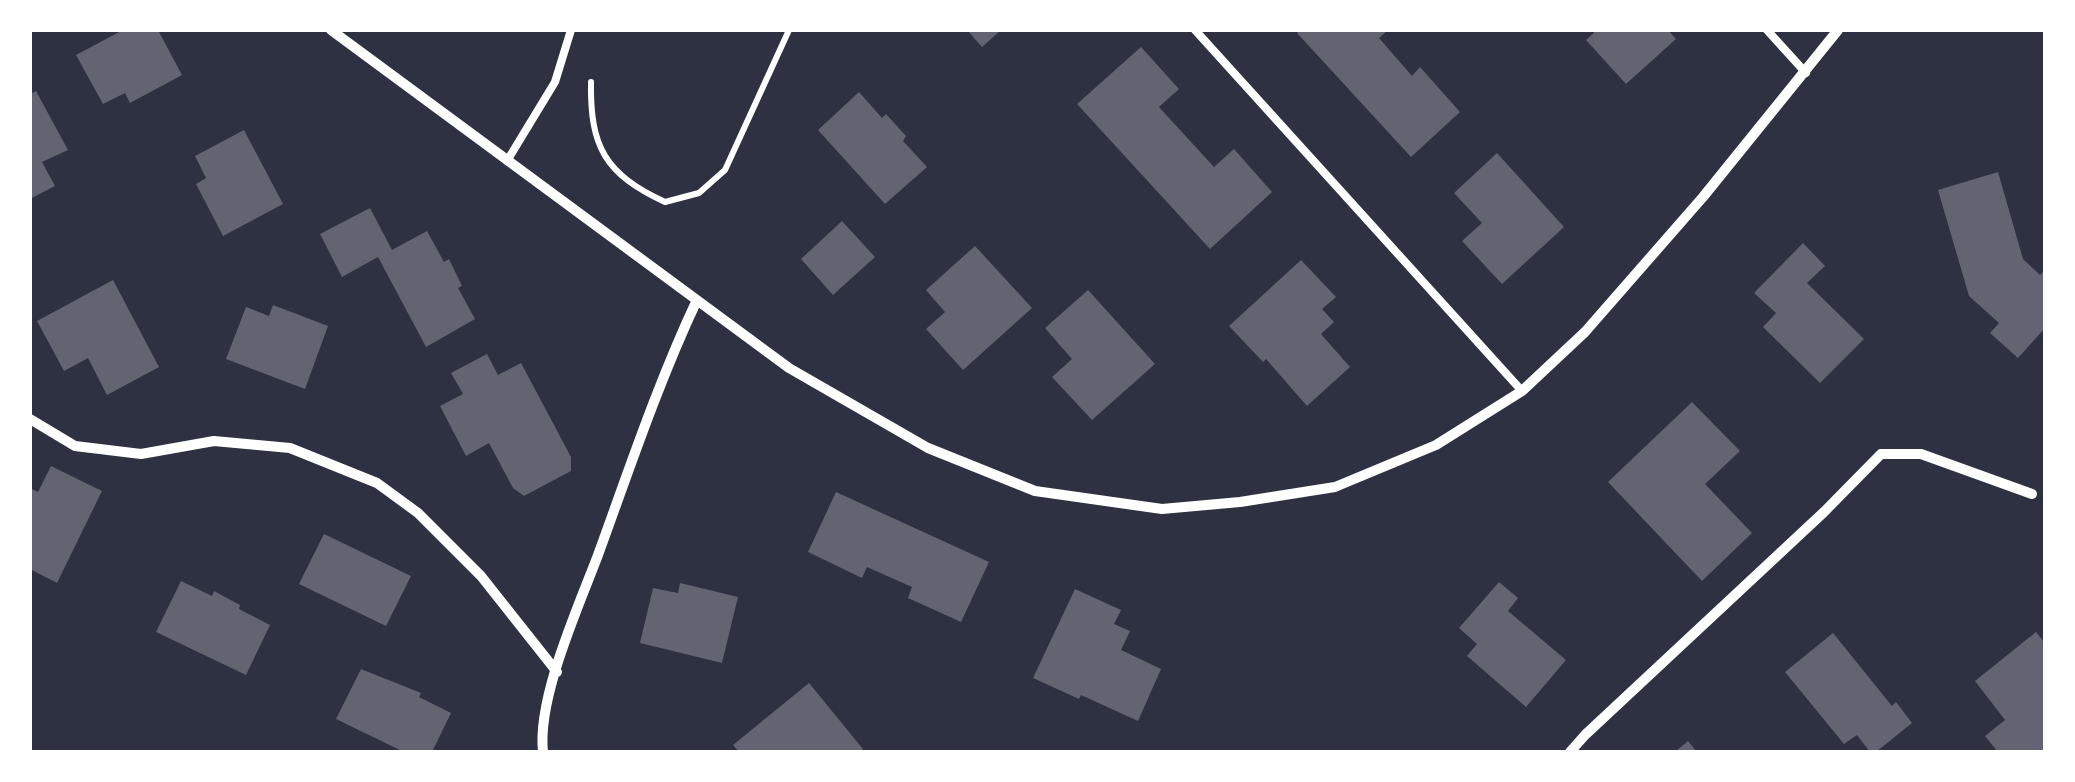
<!DOCTYPE html>
<style>
body{margin:0}
#map{position:relative;width:2075px;height:782px;overflow:hidden;background:#2d3142;font-family:"Golos Text",sans-serif}
canvas{display:block}
.frame{position:absolute;inset:0;border:32px solid #fff;pointer-events:none}
</style>
<div id="map">
<canvas width="2075" height="782"></canvas>
<div class="frame"></div>
</div>
<script>
const g = document.querySelector('canvas').getContext('2d');
g.lineJoin = 'round';
function paint(path, color) { g.fillStyle = color; g.fill(path, 'evenodd'); }
function stroke(path, color, width, dash) { g.strokeStyle = color; g.lineWidth = width; g.lineCap = dash ? 'butt' : 'round'; g.setLineDash(dash || []); g.stroke(path); }
paint(new Path2D(`
 M 123,30 L 158,30 L 182,75 L 130,103 L 125,93 L 103,104 L 76,55 Z
 M 967,30 L 1001,30 L 982,47 Z
 M 1300,30 L 1388,30 L 1379,38 L 1412,76 L 1420,67 L 1460,112 L 1411,157 L 1297,33 Z
 M 1592,30 L 1668,30 L 1676,39 L 1626,84 L 1586,40 L 1594,33 Z
 M 1141,47 L 1179,89 L 1159,107 L 1214,167 L 1234,149 L 1272,192 L 1210,249 L 1077,104 Z
 M 36,91 L 68,150 L 42,162 L 55,186 L 30,199 L 30,94 Z
 M 859,92 L 882,118 L 886,114 L 906,136 L 903,141 L 927,167 L 885,204 L 818,130 Z
 M 244,130 L 283,204 L 223,236 L 196,184 L 206,178 L 195,156 Z
 M 1497,153 L 1564,227 L 1502,284 L 1462,241 L 1482,223 L 1454,193 Z
 M 1998,172 L 2023,259 L 2040,275 L 2045,270 L 2045,328 L 2018,358 L 1990,333 L 1999,323 L 1969,296 L 1938,190 Z
 M 370,208 L 392,250 L 427,231 L 444,262 L 449,259 L 462,286 L 458,288 L 475,319 L 426,347 L 378,257 L 342,277 L 320,234 Z
 M 842,221 L 875,257 L 833,295 L 801,259 Z
 M 1803,243 L 1825,266 L 1807,283 L 1864,339 L 1820,383 L 1763,327 L 1776,313 L 1754,293 Z
 M 975,246 L 1032,308 L 963,370 L 926,329 L 945,312 L 926,290 Z
 M 1301,260 L 1336,297 L 1322,309 L 1334,322 L 1321,334 L 1350,367 L 1307,406 L 1266,359 L 1263,362 L 1229,326 Z
 M 113,280 L 159,367 L 107,395 L 88,358 L 64,371 L 37,321 Z
 M 1088,290 L 1155,364 L 1092,420 L 1052,377 L 1072,359 L 1045,328 Z
 M 273,305 L 328,326 L 305,389 L 226,359 L 246,307 L 269,316 Z
 M 487,354 L 498,375 L 521,363 L 571,457 L 571,471 L 524,496 L 513,488 L 489,443 L 466,456 L 440,406 L 463,394 L 451,373 Z
 M 1692,402 L 1740,451 L 1705,484 L 1752,533 L 1702,581 L 1608,482 Z
 M 51,466 L 102,491 L 57,583 L 30,569 L 30,488 L 38,492 Z
 M 836,492 L 989,562 L 961,622 L 908,598 L 912,587 L 867,567 L 862,578 L 808,552 Z
 M 324,534 L 411,576 L 386,626 L 299,584 Z
 M 181,581 L 212,596 L 214,591 L 240,605 L 239,609 L 270,625 L 246,675 L 156,632 Z
 M 1499,582 L 1518,598 L 1508,611 L 1566,660 L 1526,707 L 1467,656 L 1477,644 L 1459,628 Z
 M 680,583 L 738,597 L 722,663 L 640,643 L 653,588 L 678,593 Z
 M 1075,589 L 1121,610 L 1114,624 L 1130,631 L 1121,650 L 1161,669 L 1138,721 L 1081,695 L 1079,699 L 1033,678 Z
 M 2036,632 L 2045,643 L 2045,752 L 1998,752 L 1985,736 L 2005,720 L 1975,681 Z
 M 1833,633 L 1892,706 L 1896,702 L 1912,723 L 1876,752 L 1870,752 L 1857,735 L 1844,744 L 1785,672 Z
 M 361,669 L 421,693 L 419,697 L 451,713 L 432,752 L 404,752 L 336,719 Z
 M 809,683 L 863,749 L 859,752 L 739,752 L 733,745 Z
 M 1688,741 L 1697,752 L 1675,752 Z`), '#626471');
stroke(new Path2D(`
 M 591,82 C 590,147 605,174 665,202 L 699,193 L 725,170 L 789,30`), '#fff', 6);
stroke(new Path2D(`
 M 1195,30 L 1522,391
 M 1767,30 L 1806,73
 M 507,161 L 555,82 L 571,30`), '#fff', 8);
stroke(new Path2D(`
 M 331,30 L 789,368 L 928,448 L 1035,491 L 1162,509 L 1240,502 L 1335,487 L 1436,445 L 1522,391 L 1585,332 L 1703,197 L 1838,30
 M 30,419 L 75,446 L 141,454 L 214,441 L 290,448 L 377,483 L 418,513 L 481,576 L 557,672
 M 543,752 C 537,698 578,608 598,555 C 629,470 658,383 697,300
 M 1570,752 L 1585,735 L 1824,512 L 1881,454 L 1921,454 L 2032,494`), '#fff', 10);
</script>
